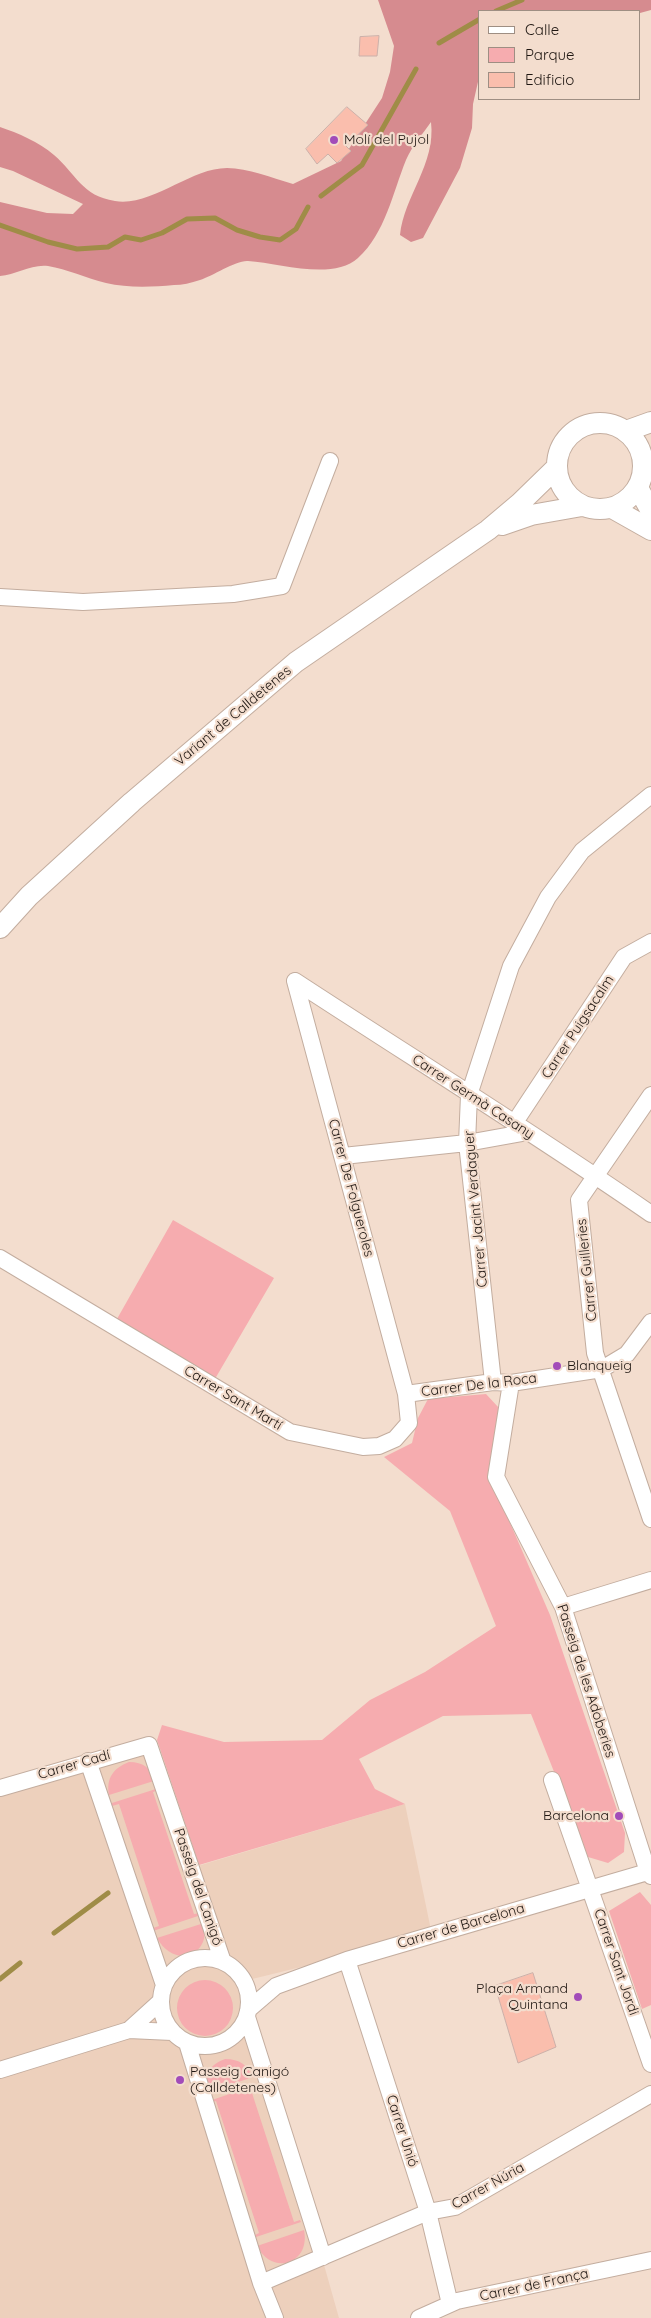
<!DOCTYPE html>
<meta charset="utf-8">
<style>
body{margin:0}
#map{position:relative;width:651px;height:2318px;overflow:hidden;background:#f3ddce;font-family:Quicksand,sans-serif}
canvas{display:block}
.legend{position:absolute;left:478px;top:10px;width:162px;height:90px;box-sizing:border-box;background:#f3ddce;border:1px solid #9e8e83;margin:0;padding:6px 9px;list-style:none;font-size:15px;color:#1f1712}
.legend li{display:flex;align-items:center;gap:10px;height:25px}
.legend b{width:25px;border:1px solid #9e8e83}
</style>
<div id="map">
<canvas width="651" height="2318"></canvas>
<ul class="legend">
<li><b style="height:6px;background:#fff"></b>Calle</li>
<li><b style="height:14px;background:#f6acaf"></b>Parque</li>
<li><b style="height:14px;background:#fabead"></b>Edificio</li>
</ul>
</div>
<script>
const g = document.querySelector('canvas').getContext('2d');
g.lineJoin = 'round';
function paint(path, color) { g.fillStyle = color; g.fill(path, 'evenodd'); }
function stroke(path, color, width, dash) { g.strokeStyle = color; g.lineWidth = width; g.lineCap = dash ? 'butt' : 'round'; g.setLineDash(dash || []); g.stroke(path); }
function write(font, color, halo, rows, align = 'center') {
  g.font = font + ' Quicksand,sans-serif'; g.lineWidth = 4.5; g.setLineDash([]); g.textBaseline = 'middle'; g.strokeStyle = halo; g.fillStyle = color; for (const [text, x, y, turn = 0] of rows) {
    g.save(); g.translate(x, y); g.rotate((+turn || 0) * Math.PI / 180); g.textAlign = isNaN(turn) ? turn : align; if (halo) g.strokeText(text, 0, 0); g.fillText(text, 0, 0); g.restore();
  }
}
paint(new Path2D(`
 M 149,1745 L 191,1868 L 405,1804 L 432,1935 L 244,1981 L 339,2318 L 0,2318 L 0,1785 Z`), '#edd0bc');
paint(new Path2D(`
 M 173,1220 L 274,1278 L 212,1384 L 113,1326 Z
 M 486,1394 L 499,1408 L 491,1479 L 550,1615 L 625,1833 L 624,1852 L 608,1863 L 588,1857 L 531,1714 L 443,1716 L 359,1759 L 375,1789 L 405,1804 L 199,1865 L 157,1740 L 162,1725 L 224,1742 L 322,1740 L 370,1700 L 425,1672 L 496,1626 L 450,1511 L 384,1457 L 412,1443 L 418,1418 L 428,1399 Z
 M 129,1762 C 144,1762 149,1768 157,1780 L 109,1795 C 106,1779 113,1768 129,1762 Z
 M 159,1788 L 159,1790 L 153,1792 L 194,1914 L 200,1913 L 201,1915 L 153,1931 L 153,1928 L 159,1926 L 119,1804 L 112,1806 L 112,1803 Z
 M 640,1892 L 651,1905 L 651,2005 L 642,2009 L 609,1911 Z
 M 204,1923 C 211,1957 174,1969 157,1938 Z
 M177 2008a28 28 0 1 1 56 0a28 28 0 1 1-56 0Z
 M 225,2059 C 240,2059 247,2065 253,2077 L 206,2093 C 205,2076 208,2065 225,2059 Z
 M 256,2085 L 257,2087 L 251,2090 L 294,2222 L 300,2220 L 301,2222 L 253,2238 L 253,2236 L 259,2233 L 216,2101 L 209,2103 L 209,2101 Z
 M 304,2230 C 311,2263 273,2277 257,2246 Z`), '#f6acaf');
paint(new Path2D(`
 M 378,0 L 651,0 L 651,10 L 640,13 L 640,11 L 480,11 L 480,73 L 473,104 L 472,128 L 460,168 L 423,238 L 411,242 L 400,235 C 404,196 436,164 431,122 C 422,135 412,146 406,160 C 393,192 385,234 358,258 C 333,281 279,263 248,261 C 236,260 213,276 200,280 C 191,283 182,285 174,285 C 152,287 127,288 106,283 C 86,278 67,269 48,266 C 31,264 16,275 0,276 L 0,202 L 47,213 L 73,214 L 83,204 L 13,171 L 0,167 L 0,127 C 18,133 39,142 54,155 C 76,174 82,196 115,201 C 152,207 190,168 227,168 C 248,168 272,178 293,184 L 341,161 L 382,98 L 390,72 L 394,46 Z`), '#d68b8f');
stroke(new Path2D(`
 M 496,11 L 522,0
 M 439,43 L 480,19
 M 321,196 L 362,165 L 416,69
 M 0,225 L 48,242 L 77,249 L 108,247 L 125,237 L 141,240 L 162,233 L 187,219 L 215,218 L 237,230 L 260,237 L 280,240 L 296,229 L 308,207
 M 54,1933 L 108,1893
 M 0,1979 L 20,1963`), '#9f8c47', 5);
const building = new Path2D(`
 M 379,36 L 377,56 L 359,56 L 360,37 Z
 M 347,107 L 368,125 L 346,146 L 351,151 L 337,163 L 328,154 L 317,164 L 306,149 Z
 M 533,1973 L 556,2047 L 518,2063 L 495,1986 Z`);
paint(building, '#fabead');
stroke(building, '#cbb0a9', 1);
const minor = new Path2D(`
 M 0,597 L 83,602 L 233,594 L 282,586 L 330,461
 M 295,981 C 414,1059 534,1133 651,1214
 M 651,1095 L 579,1200 L 595,1353 L 651,1519
 M 515,1122 L 624,957 L 651,942
 M 343,1156 L 467,1143 L 528,1132
 M 0,1258 L 290,1432 L 363,1447 L 379,1446 L 395,1439 L 409,1423 L 406,1394 L 295,981
 M 493,1382 L 467,1143 L 469,1095 L 511,966 L 548,897 L 582,851 L 651,795
 M 511,1383 L 496,1477 L 563,1607 L 648,1872 L 651,1876
 M 406,1394 L 493,1382 L 511,1383 L 602,1369 L 627,1354 L 651,1322
 M 563,1607 L 651,1580
 M 88,1761 L 164,1985
 M 552,1780 L 651,2064
 M 0,1788 L 149,1745 L 223,1962
 M161 2002a44 44 0 1 1 88 0a44 44 0 1 1-88 0Z
 M 347,1960 L 428,2212 L 450,2304
 M 248,2010 L 276,1986 L 347,1960 L 651,1871
 M 247,2017 L 323,2257
 M 129,2030 L 161,2001
 M 187,2043 L 261,2283 L 275,2318
 M 0,2070 L 129,2030 L 172,2032
 M 261,2283 L 428,2212 L 455,2207 L 651,2094
 M 419,2318 L 457,2301 L 651,2260`);
const tertiary = new Path2D(`
 M557 466a43 43 0 1 1 86 0a43 43 0 1 1-86 0Z
 M 626,431 L 651,422
 M 638,488 L 651,511
 M 612,508 L 651,530
 M 502,525 L 531,515 L 582,506
 M 0,928 L 29,896 L 132,802 L 296,662 L 488,530 L 520,503 L 557,467`);
stroke(minor, '#c3ad9f', 18);
stroke(tertiary, '#c3ad9f', 22);
stroke(minor, '#fff', 16);
stroke(tertiary, '#fff', 20);
for (const [x, y, r, color] of [
 [334,140,5,"#a24cb9"],
 [557,1366,5,"#a24cb9"],
 [619,1816,5,"#a24cb9"],
 [578,1997,5,"#a24cb9"],
 [180,2080,5,"#a24cb9"]
]) { const dot = new Path2D(); dot.arc(x, y, r, 0, 2 * Math.PI); g.fillStyle = color; g.fill(dot); stroke(dot, '#f3ddce', 2); }
write('14px', '#1f1712', '#f3ddce', [
 ["Molí del Pujol",344,140],
 ["Blanqueig",567,1366],
 ["Barcelona",609,1816,"right"],
 ["Plaça Armand",568,1989,"right"],
 ["Quintana",568,2005,"right"],
 ["Passeig Canigó",190,2072],
 ["(Calldetenes)",190,2088]
], 'left');
write('14px', '#1f1712', '#f3ddce', [
 ["Variant de Calldetenes",233,716,-40],
 ["Carrer Puigsacalm",578,1027,-57],
 ["Carrer Germà Casany",473,1097,33],
 ["Carrer De Folgueroles",351,1188,75],
 ["Carrer Jacint Verdaguer",476,1209,-95],
 ["Carrer Guilleries",587,1270,-96],
 ["Carrer De la Roca",479,1385,-7],
 ["Carrer Sant Martí",233,1398,31],
 ["Passeig de les Adoberies",586,1681,72],
 ["Carrer Cadí",74,1765,-16],
 ["Passeig del Canigó",198,1887,71],
 ["Carrer de Barcelona",461,1926,-16],
 ["Carrer Sant Jordi",616,1962,71],
 ["Carrer Unió",402,2131,72],
 ["Carrer Núria",488,2186,-29],
 ["Carrer de França",534,2285,-12]
]);
</script>
